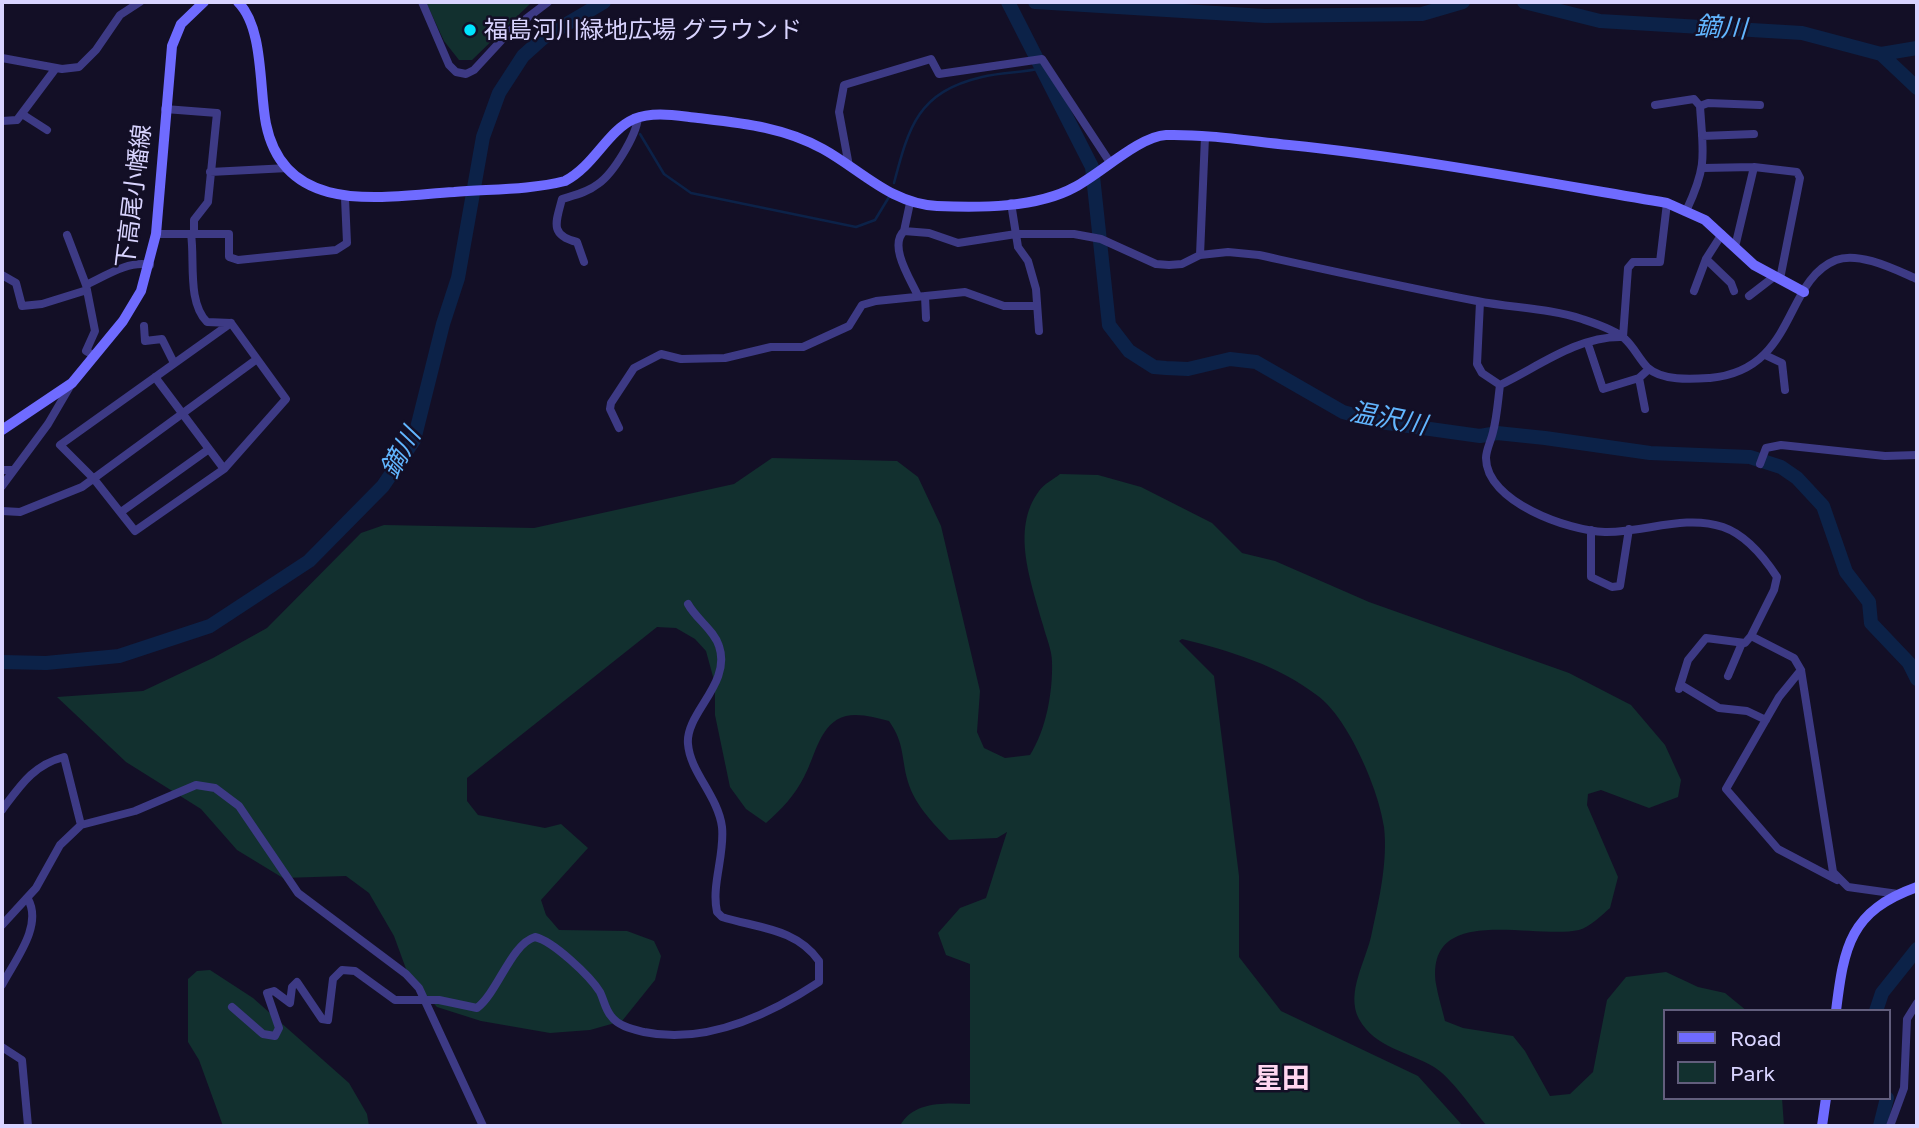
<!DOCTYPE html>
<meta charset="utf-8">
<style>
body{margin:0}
#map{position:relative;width:1919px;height:1128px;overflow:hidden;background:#130f26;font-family:"Golos Text",sans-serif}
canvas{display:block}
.frame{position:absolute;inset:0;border:4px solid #d9d4ff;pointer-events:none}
.legend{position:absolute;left:1663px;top:1009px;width:228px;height:91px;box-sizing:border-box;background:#130f26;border:2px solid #625e7d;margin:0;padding:9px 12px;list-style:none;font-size:21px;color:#d9d4ff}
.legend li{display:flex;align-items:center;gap:14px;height:35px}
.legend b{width:35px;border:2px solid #625e7d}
</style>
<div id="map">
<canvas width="1919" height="1128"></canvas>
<div class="frame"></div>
<ul class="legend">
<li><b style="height:9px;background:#6f6bff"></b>Road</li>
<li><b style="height:19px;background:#12302f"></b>Park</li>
</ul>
</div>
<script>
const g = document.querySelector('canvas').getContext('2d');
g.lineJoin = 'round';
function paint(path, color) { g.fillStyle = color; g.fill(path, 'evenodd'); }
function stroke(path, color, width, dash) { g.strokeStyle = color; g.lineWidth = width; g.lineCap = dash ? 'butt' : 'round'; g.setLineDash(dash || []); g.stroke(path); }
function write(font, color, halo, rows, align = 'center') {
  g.font = font + ' "Golos Text","Noto Sans JP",sans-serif'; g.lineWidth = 5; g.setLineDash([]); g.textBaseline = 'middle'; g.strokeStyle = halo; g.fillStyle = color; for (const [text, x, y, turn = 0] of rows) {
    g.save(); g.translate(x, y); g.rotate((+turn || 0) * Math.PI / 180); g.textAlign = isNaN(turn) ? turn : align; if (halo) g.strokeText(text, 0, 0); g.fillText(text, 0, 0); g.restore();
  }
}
paint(new Path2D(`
 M 426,2 L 532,2 L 472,60 L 459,60 L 444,41 Z
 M 772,458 L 897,461 L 918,477 L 941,526 L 980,691 L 977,732 L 984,748 L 1005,758 L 1030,755 C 1046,730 1053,692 1052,662 C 1052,650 1046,637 1043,625 C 1032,584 1010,530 1039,491 C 1044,484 1054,479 1060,474 L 1098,475 L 1141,487 L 1212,523 L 1242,553 L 1275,561 L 1369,602 L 1569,673 L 1631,705 L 1665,745 L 1681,780 L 1678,797 L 1649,808 L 1601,790 L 1588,794 L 1587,805 L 1618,877 L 1610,908 C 1602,915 1590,927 1579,930 C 1534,940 1425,902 1436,984 C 1438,996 1442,1009 1445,1021 L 1463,1028 L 1513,1036 L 1525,1051 L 1550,1096 L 1570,1094 L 1593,1072 L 1607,1000 L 1626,977 L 1666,972 L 1698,987 L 1725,993 L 1747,1011 L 1665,1011 L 1665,1098 L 1782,1098 L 1784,1126 L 1487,1126 C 1473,1110 1451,1077 1434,1067 C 1409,1052 1375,1048 1359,1019 C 1345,992 1367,960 1372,932 C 1379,900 1388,861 1384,827 C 1379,790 1348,718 1318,696 C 1278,665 1230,651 1182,639 L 1179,641 L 1214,676 L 1239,876 L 1239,957 L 1281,1011 L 1418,1076 L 1463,1126 L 900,1126 C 913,1101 945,1103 970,1104 L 970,964 L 946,955 L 938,933 L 960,908 L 986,898 L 1007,832 L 997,838 L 949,840 C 933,823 915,805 908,782 C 901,758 905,744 889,721 C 876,718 860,713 846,716 C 820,722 815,757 804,777 C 795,795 781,810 766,823 L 746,809 L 730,787 L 715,715 L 715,684 L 706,651 L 695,639 L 676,628 L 657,627 L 467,778 L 467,801 L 478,815 L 545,828 L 561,824 L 588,848 L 541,900 L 546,915 L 559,930 L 627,931 L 654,941 L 661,956 L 655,980 L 622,1021 L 590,1030 L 550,1033 L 481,1021 L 437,1007 L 409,977 L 394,936 L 369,893 L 346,876 L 283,878 L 237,850 L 201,809 L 126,762 L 57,697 L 143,691 L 213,658 L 267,628 L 361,533 L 384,525 L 534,528 L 734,484 Z
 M 210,970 L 253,998 L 349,1083 L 367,1114 L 369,1126 L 223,1126 L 199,1060 L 188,1042 L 188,979 L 197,971 Z`), '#12302f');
stroke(new Path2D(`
 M 640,134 L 664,174 L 691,193 L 856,227 L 875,220 L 889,197
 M 894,183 C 909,126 918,92 982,77 C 1002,72 1022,73 1042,68`), '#0c2248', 2.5);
stroke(new Path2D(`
 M 1008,2 L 1092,167 L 1109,325 L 1129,351 L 1154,367 L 1166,368 L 1188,369 L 1230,359 L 1256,362 L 1343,412 L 1380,422 L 1480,436 L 1497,433 L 1545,438 L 1650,453 L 1750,457 L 1781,467 L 1797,478 L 1823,506 L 1846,572 L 1869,602 L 1871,623 L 1909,663 L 1917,679
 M 1035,2 L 1265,16 L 1422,14 L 1463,2
 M 1524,2 L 1600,21 L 1802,33 L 1881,54 L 1917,48
 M 1881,54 L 1917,88
 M 2,662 L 46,663 L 119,656 L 210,626 L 309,561 L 383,486 L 414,440 L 443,324 L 458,278 L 483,137 L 499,93 L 523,56 L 543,38 L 604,2
 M 1876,1011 L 1882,993 L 1917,949
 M 1880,1126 L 1887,1098`), '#0c2248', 14);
stroke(new Path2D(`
 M 422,2 L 449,65 L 456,72 L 466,74 L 474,70 L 510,31 L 548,2
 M 2,58 L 62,69 L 79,67 L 96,50 L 120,15 L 140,2
 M 1655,105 L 1694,99 L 1700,106 C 1703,154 1708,164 1687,209
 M 1700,106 L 1708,103 L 1760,105
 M 165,109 L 217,113 L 208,202 L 194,220 L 194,234
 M 22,114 L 47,130
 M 2,121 L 17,120 L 56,68
 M 1702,136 L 1754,134
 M 849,166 L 839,112 L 844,85 L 931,59 L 939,74 L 1042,59 L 1111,164
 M 1703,168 L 1754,167
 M 210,172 L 288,168
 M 1011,203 L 1018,247 L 1028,261 L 1036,289 L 1039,331
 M 904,231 L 910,203
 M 156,234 L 229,234 L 229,257 L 238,260 L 336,250 L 347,243 L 345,198
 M 191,234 C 195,260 187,302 207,322 L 231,323
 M 67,235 L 86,285
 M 1735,247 L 1754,167 L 1797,172 L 1800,178 L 1780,279
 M 1200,255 L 1205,137
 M 1706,259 L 1731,283 L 1734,291
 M 584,262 L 577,242 C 549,235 556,222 562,199 C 575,195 588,192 598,184 C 613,174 636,136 638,118
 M 2,275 L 16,283 L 22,306 L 42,304 L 87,290
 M 1694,291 L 1706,259 L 1722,234
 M 918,296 C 911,280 888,246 904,231 L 929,233 L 958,243 L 1016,234 L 1074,234 L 1101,239 L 1156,264 L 1169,265 L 1182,264 L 1200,255 L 1228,252 L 1259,255 C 1332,271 1404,287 1477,301 C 1511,308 1549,308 1582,319 C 1594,323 1616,330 1625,339 C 1634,347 1639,359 1648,368 C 1662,381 1692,379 1710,378 C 1797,370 1783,281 1836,260 C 1859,251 1896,270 1917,279
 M 925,296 L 926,318
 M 1749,296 L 1775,276
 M 1480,302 L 1477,364 L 1482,373 L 1500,385
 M 231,323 L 286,399 L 224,469 L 135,531 L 94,479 L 60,445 Z
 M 144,326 L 145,341 L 162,339 L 174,363
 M 1620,337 C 1576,337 1538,367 1500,385 C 1498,400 1497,417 1493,432 C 1491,441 1486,450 1486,458 C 1486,502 1569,531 1605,532 C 1644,533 1684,514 1723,527 C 1746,535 1764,557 1777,577 L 1774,590 L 1751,636 L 1794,658 L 1801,670 L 1833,872 L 1848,887 L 1898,894
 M 1623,337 L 1628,268 L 1633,262 L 1660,262 L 1667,203
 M 1588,344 L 1603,389 L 1639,378 L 1649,369
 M 1765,355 L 1782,363 L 1785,390
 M 95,356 L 86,351 L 95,331 L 86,285 C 105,276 129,260 150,265
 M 155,377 L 224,469
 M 1639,378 L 1645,409
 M 619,428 L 610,409 L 611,403 L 634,368 L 661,354 L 681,359 L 725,358 L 771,347 L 803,347 L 849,326 L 862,305 L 876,301 L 965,292 L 1004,306 L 1037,306
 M 1760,464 L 1766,448 L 1781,445 L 1885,456 L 1917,455
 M 2,470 L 13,470
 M 2,486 L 48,424 L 72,383
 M 2,511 L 20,512 L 82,487 L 257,359
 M 121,512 L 209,449
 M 1591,530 L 1591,577 L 1612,587 L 1620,586 L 1629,529
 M 1801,670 L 1779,697 L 1726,789 L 1778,849 L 1837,880
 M 1728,676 L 1742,643
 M 1681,685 L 1719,708 L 1747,711 L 1766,720
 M 1679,689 L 1688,660 L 1706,638 L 1745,643 L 1751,636
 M 2,810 C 20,786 33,765 64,757 L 81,825
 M 2,925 L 36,888 L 60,845 L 81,825 L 135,811 L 196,785 L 215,788 L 239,806 L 298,893 L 406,974 L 419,988 L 483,1126
 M 2,985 C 15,960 43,926 28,899
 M 232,1007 L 263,1034 L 275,1036 L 279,1028 L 267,993 L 274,991 L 290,1003 L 292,987 L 297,982 L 322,1019 L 328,1020 L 333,979 L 342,970 L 355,971 L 395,1000 L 439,1000 L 477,1008 C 498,992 511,944 535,937 C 553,941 590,976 600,992 C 604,1000 605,1009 611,1016 C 618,1026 632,1029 644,1032 C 705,1045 769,1015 819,982 L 819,961 C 796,928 757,928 722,917 L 717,912 C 711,885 725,855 722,827 C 718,796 690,772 688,744 C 685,713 732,684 719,646 C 714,630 696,619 688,604
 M 2,1047 L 22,1060 L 28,1126
 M 1890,1126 L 1904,1088 L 1907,1019 L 1917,1003`), '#3d3a85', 8);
stroke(new Path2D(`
 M 238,2 C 264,28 259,89 266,124 C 285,218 386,196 454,192 C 490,189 530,190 565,181 C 595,165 607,131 634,119 C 654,111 678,116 698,118 C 741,123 784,127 823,149 C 861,170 891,204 937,206 C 979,208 1037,208 1075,187 C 1100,174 1140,136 1166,135 C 1207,134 1249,141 1289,145 C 1416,158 1542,182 1667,203 L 1705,220 L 1754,265 L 1804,292
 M 2,430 L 72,383 L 123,321 L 141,291 L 156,234 L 172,46 L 181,24 L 204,2
 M 1836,1011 C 1844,946 1850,911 1917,887
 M 1822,1126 L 1826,1098`), '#6f6bff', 10);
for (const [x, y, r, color] of [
 [470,30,7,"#00e5ff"]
]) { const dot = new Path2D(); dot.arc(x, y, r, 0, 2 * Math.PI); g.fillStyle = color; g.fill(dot); stroke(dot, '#130f26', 2.5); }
write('24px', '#d9d4ff', '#130f26', [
 ["福島河川緑地広場 グラウンド",484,30]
], 'left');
write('24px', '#d9d4ff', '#130f26', [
 ["下高尾小幡線",134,196,-83]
]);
write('italic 26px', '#62b6ff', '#130f26', [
 ["鏑川",1721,28,3],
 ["温沢川",1388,419,11],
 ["鏑川",401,453,-61]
]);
write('bold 28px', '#ffd6f0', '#130f26', [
 ["星田",1282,1079]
]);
</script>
